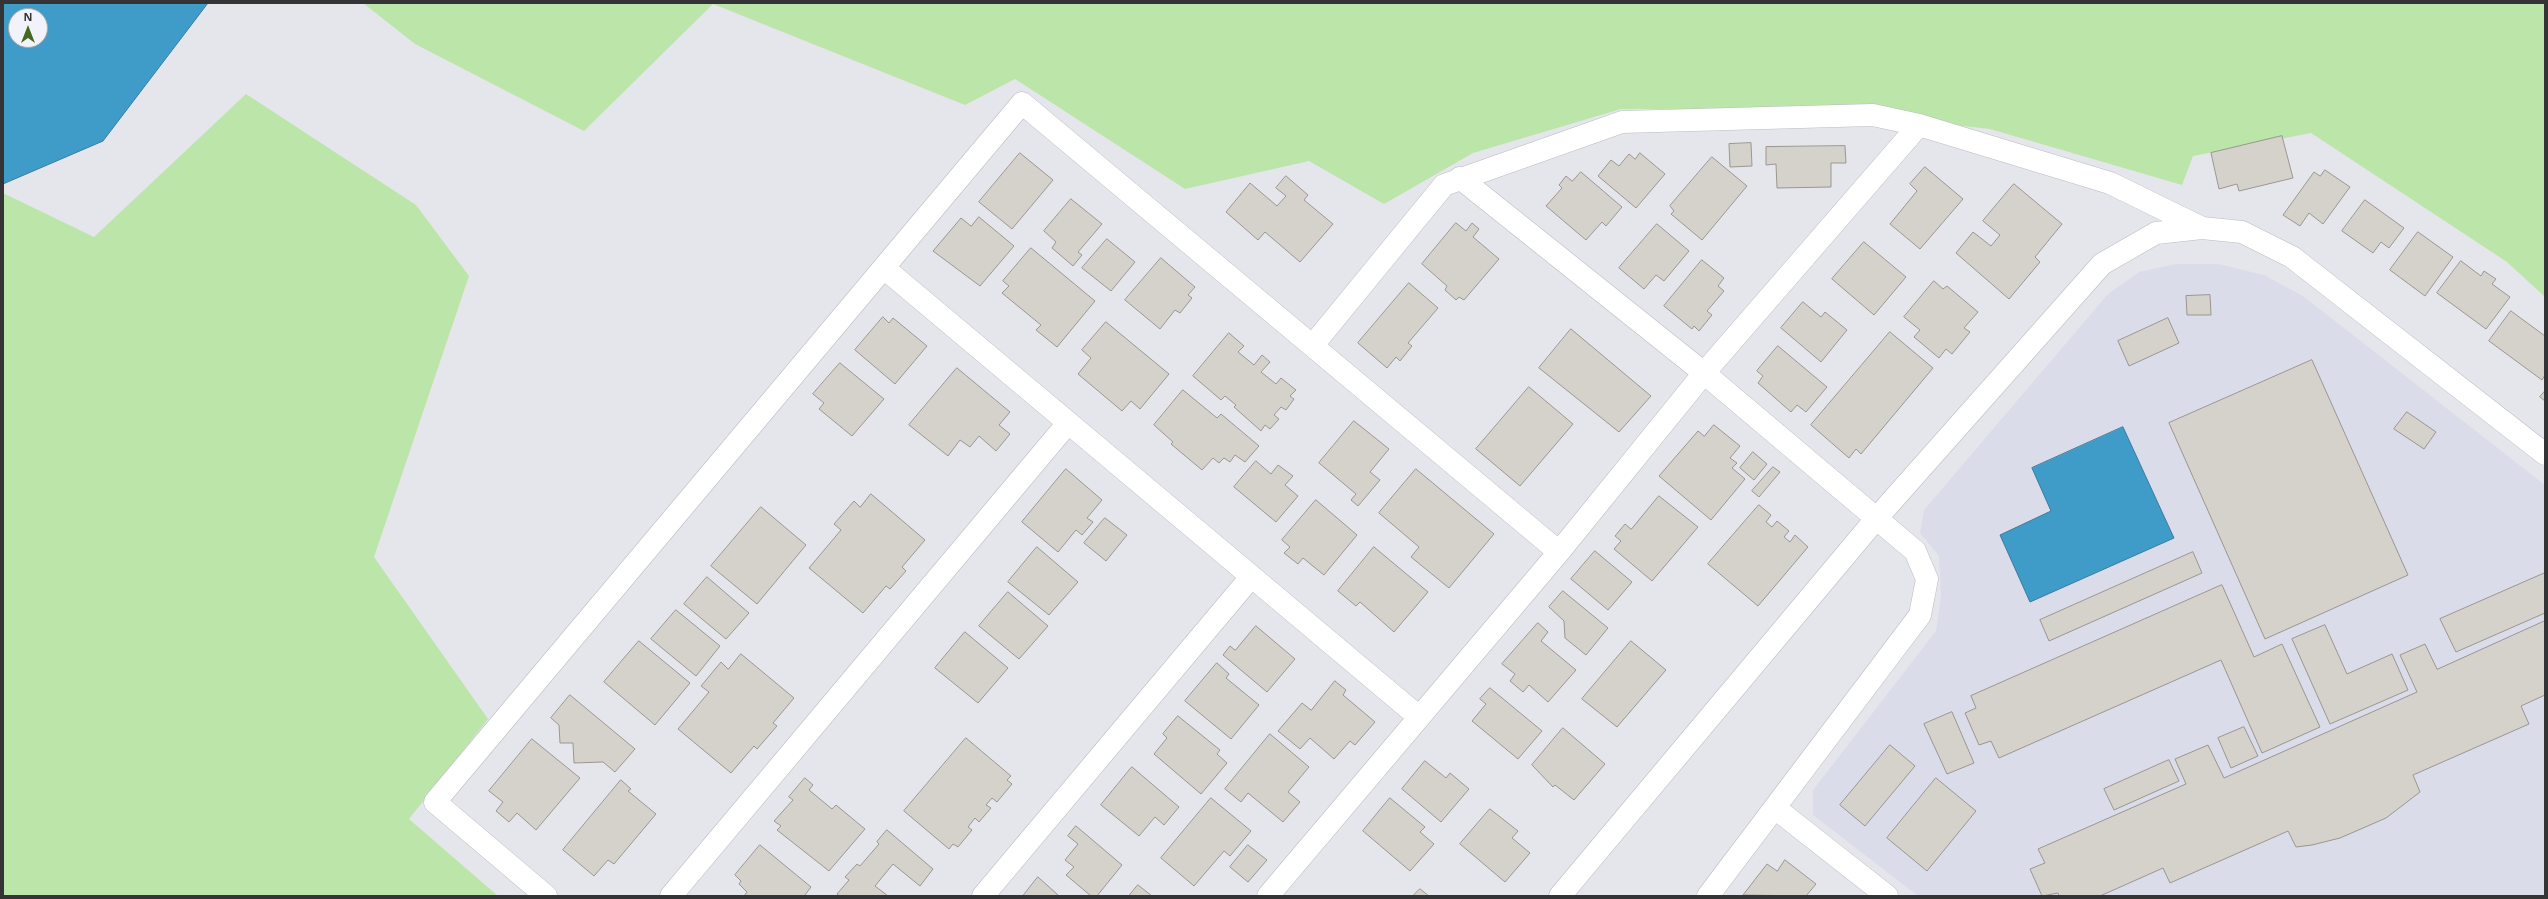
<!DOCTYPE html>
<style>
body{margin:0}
#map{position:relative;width:2548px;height:899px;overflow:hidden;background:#e5e6ec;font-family:"Open Sans",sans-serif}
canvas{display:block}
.frame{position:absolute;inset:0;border:4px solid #343437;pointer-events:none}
.north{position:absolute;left:8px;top:8px;width:40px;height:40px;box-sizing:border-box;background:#f2f3fa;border:1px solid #a6a7ac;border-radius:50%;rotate:0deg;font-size:11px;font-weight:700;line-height:16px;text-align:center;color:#343437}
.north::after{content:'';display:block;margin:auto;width:14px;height:18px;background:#446821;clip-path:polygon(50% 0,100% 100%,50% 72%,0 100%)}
</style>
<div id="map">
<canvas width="2548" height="899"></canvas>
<div class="frame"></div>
<div class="north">N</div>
</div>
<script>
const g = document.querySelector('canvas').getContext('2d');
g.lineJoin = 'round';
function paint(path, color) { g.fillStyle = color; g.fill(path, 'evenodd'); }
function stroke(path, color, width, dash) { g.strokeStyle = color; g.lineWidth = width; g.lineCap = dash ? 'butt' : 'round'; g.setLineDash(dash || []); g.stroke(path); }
paint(new Path2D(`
 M 2176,264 L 2218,264 L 2264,275 L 2303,296 L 2545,485 L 2545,896 L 1918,896 L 1813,815 L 1813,790 L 1936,631 L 1941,595 L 1939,556 L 1920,533 L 1924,510 L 2108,294 L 2139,272 Z`), '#dbdcea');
paint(new Path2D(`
 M 363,3 L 2545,3 L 2545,297 L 2507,262 L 2311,133 L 2193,156 L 2182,185 L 1990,129 L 1813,109 L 1621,109 L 1473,153 L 1384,204 L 1309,161 L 1185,189 L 1015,79 L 965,105 L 713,4 L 584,131 L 415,44 Z
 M 246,94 L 416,205 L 469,276 L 374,557 L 488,719 L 409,819 L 498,896 L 3,896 L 3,193 L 94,237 Z`), '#bce5a9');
const water = new Path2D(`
 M 3,3 L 208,3 L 103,141 L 3,184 ZM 16,16 L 40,16 L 40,40 L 16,40 Z
 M 2123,427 L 2174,538 L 2030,602 L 2000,535 L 2051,511 L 2032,468 Z`);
paint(water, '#3f9bc8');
stroke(water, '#3c7c9c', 1);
const building = new Path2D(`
 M 2282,136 L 2293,178 L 2239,191 L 2237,184 L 2219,189 L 2211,153 Z
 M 1751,143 L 1752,166 L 1730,167 L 1729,144 Z
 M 1845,146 L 1846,163 L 1831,163 L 1831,187 L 1777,188 L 1776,164 L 1766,165 L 1766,147 Z
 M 1020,153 L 1053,180 L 1012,229 L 979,202 Z
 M 1640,153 L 1665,174 L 1636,208 L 1598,176 L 1611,160 L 1619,166 L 1629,154 L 1635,159 Z
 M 1712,157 L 1747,186 L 1702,240 L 1671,214 L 1674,211 L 1670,206 Z
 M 1925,167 L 1963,199 L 1920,249 L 1890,224 L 1917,191 L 1910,184 Z
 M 2325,170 L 2350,187 L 2323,224 L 2309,213 L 2300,226 L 2283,215 L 2314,172 L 2320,176 Z
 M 1581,172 L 1622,207 L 1606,226 L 1602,222 L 1586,240 L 1546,206 L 1562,188 L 1559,185 L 1566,176 L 1572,181 Z
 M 1286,176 L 1308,195 L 1304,200 L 1333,224 L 1300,262 L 1265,232 L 1258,240 L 1226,212 L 1250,183 L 1277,206 L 1286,196 L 1276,188 Z
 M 2014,184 L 2062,224 L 2035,257 L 2040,262 L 2009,299 L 1956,253 L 1973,232 L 1991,246 L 2000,235 L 1983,221 Z
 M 1071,199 L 1102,224 L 1078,252 L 1082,255 L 1073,266 L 1052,248 L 1056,242 L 1044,231 Z
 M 2365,200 L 2404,228 L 2389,248 L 2381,242 L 2373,253 L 2342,231 Z
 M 979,217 L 1014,246 L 980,286 L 933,251 L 961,218 L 971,226 Z
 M 1456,223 L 1466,231 L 1472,223 L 1479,229 L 1473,237 L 1499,259 L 1464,300 L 1459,297 L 1456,300 L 1445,290 L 1447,286 L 1422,264 Z
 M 1657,224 L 1689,251 L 1664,281 L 1656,275 L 1644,289 L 1619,268 Z
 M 2418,232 L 2453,257 L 2425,296 L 2390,270 Z
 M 1107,239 L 1135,262 L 1111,291 L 1082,268 Z
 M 1864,242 L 1906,277 L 1874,315 L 1832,279 Z
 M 1031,248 L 1095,301 L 1057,347 L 1036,330 L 1041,325 L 1002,293 L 1009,286 L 1003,281 Z
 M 1161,258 L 1195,287 L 1188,295 L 1192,298 L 1180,313 L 1175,310 L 1160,329 L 1125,300 Z
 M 1702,260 L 1724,278 L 1718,286 L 1724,291 L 1707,311 L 1712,315 L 1699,331 L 1694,326 L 1692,329 L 1664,306 Z
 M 2461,261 L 2481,276 L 2484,271 L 2496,279 L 2492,284 L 2510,297 L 2486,329 L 2437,293 Z
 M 1934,281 L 1943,289 L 1947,286 L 1978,312 L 1964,328 L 1970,332 L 1952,354 L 1946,349 L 1939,358 L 1914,337 L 1920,330 L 1904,317 Z
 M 1409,283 L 1438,308 L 1408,343 L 1412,346 L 1400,361 L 1396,357 L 1387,368 L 1358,343 Z
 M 2210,295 L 2211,315 L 2187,315 L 2186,296 Z
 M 1803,302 L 1821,317 L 1825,312 L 1847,330 L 1821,362 L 1781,328 Z
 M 2511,311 L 2545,336 L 2545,375 L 2542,380 L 2489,341 Z
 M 883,317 L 889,323 L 893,318 L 927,346 L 895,384 L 855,350 Z
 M 2168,318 L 2179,343 L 2129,366 L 2118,341 Z
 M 1106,322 L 1169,374 L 1140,409 L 1131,401 L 1122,411 L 1078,374 L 1091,358 L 1082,350 Z
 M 1571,329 L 1651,396 L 1619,432 L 1539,368 Z
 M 1890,332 L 1933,368 L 1861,454 L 1856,449 L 1849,458 L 1811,425 Z
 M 1229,333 L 1244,346 L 1238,352 L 1254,365 L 1262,355 L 1270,362 L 1261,372 L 1276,384 L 1281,378 L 1296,390 L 1290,396 L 1294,399 L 1286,410 L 1281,407 L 1274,415 L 1279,419 L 1270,429 L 1265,425 L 1261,431 L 1234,407 L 1236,405 L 1225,396 L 1221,400 L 1193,376 Z
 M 1778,346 L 1827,387 L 1806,412 L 1797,405 L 1791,412 L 1758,383 L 1763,376 L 1757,371 Z
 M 2312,360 L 2408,575 L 2265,639 L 2169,423 Z
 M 840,363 L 884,399 L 852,436 L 819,409 L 824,403 L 813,394 Z
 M 957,368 L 1010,412 L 999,425 L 1010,434 L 996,451 L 979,436 L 970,447 L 960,440 L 948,456 L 909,425 Z
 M 1529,387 L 1573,424 L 1520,486 L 1476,449 Z
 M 1183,390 L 1217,418 L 1221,414 L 1259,446 L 1245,462 L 1235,455 L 1230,462 L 1224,458 L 1219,463 L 1213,458 L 1202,470 L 1171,444 L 1173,442 L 1154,425 Z
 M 2545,391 L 2545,401 L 2540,397 Z
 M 2407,412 L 2436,432 L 2424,449 L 2394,429 Z
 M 1354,421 L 1389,449 L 1370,472 L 1380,480 L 1358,506 L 1351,500 L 1356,494 L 1319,463 Z
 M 1714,425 L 1740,446 L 1730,458 L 1737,463 L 1732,468 L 1745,479 L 1711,520 L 1659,476 L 1698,431 L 1704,436 Z
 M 1753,452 L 1767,464 L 1754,480 L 1740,468 Z
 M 1256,461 L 1271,474 L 1278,465 L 1293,476 L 1285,485 L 1298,496 L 1276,522 L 1234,487 Z
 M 1773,467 L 1780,472 L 1759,497 L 1752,491 Z
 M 1066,469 L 1102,500 L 1087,518 L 1093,522 L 1082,535 L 1076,530 L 1058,552 L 1022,522 Z
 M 1416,469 L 1494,534 L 1449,588 L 1411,557 L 1419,547 L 1379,513 Z
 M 871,494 L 925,540 L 902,567 L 906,571 L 890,589 L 886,586 L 863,613 L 809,568 L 841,530 L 834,524 L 854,501 L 860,507 Z
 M 1659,496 L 1698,527 L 1652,581 L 1614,549 L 1621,541 L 1615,536 L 1625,524 L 1631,529 Z
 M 1316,500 L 1357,535 L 1324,575 L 1303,558 L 1298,564 L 1284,553 L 1290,547 L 1282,540 Z
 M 1759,505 L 1771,515 L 1766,522 L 1772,527 L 1777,521 L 1789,531 L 1784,537 L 1790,542 L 1795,535 L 1808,547 L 1758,606 L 1708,564 Z
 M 761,507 L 806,545 L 757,604 L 711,566 Z
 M 1105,518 L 1127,535 L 1106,561 L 1084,543 Z
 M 1037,547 L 1078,582 L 1049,615 L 1008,582 Z
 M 1374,547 L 1428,592 L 1394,632 L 1360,602 L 1356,606 L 1338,591 Z
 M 1595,551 L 1632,582 L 1608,610 L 1571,579 Z
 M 2193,552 L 2202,573 L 2049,641 L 2040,620 Z
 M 2545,573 L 2545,613 L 2456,652 L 2440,619 Z
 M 707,577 L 749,613 L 726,639 L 684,604 Z
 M 2222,585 L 2254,657 L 2282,644 L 2320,727 L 2262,753 L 2221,660 L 1999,758 L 1991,741 L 1979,745 L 1965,713 L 1976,708 L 1971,696 Z
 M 1563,591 L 1608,628 L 1586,655 L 1565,638 L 1564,621 L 1549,607 Z
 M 1008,592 L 1048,626 L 1019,659 L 979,626 Z
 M 676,610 L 720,646 L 696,676 L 651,639 Z
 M 2545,621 L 2545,695 L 2521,706 L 2529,724 L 2413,775 L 2420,792 L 2386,818 L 2340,838 L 2312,845 L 2296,847 L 2288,831 L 2170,883 L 2163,868 L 2100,896 L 2059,896 L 2058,893 L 2042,896 L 2030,869 L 2045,863 L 2038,849 L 2186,784 L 2175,759 L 2208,745 L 2224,778 L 2417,692 L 2400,655 L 2425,644 L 2437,669 Z
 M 1538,623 L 1548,632 L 1541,641 L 1576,670 L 1548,702 L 1529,685 L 1523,692 L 1510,681 L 1515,674 L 1502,664 Z
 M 2325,625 L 2347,674 L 2392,654 L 2408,690 L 2330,724 L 2292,639 Z
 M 1256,626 L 1295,659 L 1267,692 L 1223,655 L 1230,646 L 1235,650 Z
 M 965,632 L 1008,668 L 978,703 L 935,668 Z
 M 639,641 L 690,683 L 655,725 L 604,682 Z
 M 1631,641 L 1666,670 L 1617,727 L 1582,699 Z
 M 741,654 L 794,698 L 773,723 L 777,726 L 757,749 L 754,746 L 731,773 L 678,729 L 709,692 L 701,686 L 721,662 L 728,669 Z
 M 1217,663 L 1229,674 L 1226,678 L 1259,705 L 1231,739 L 1185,701 Z
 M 1335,681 L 1346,690 L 1343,695 L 1375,722 L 1355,745 L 1350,741 L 1334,759 L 1310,738 L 1300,749 L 1278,731 L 1302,703 L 1311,710 Z
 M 1490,688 L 1542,731 L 1518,759 L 1472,721 L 1486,704 L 1480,699 Z
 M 570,695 L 635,749 L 615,772 L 603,762 L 574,763 L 573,743 L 560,743 L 559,725 L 551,718 Z
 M 1952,712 L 1974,763 L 1947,774 L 1924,724 Z
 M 1178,716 L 1220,750 L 1217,754 L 1227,763 L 1201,794 L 1154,754 L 1167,738 L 1163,734 Z
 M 2244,727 L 2258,756 L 2231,768 L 2218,738 Z
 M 1563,728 L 1605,764 L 1574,800 L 1555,785 L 1553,787 L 1532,765 Z
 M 1270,734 L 1309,767 L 1288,792 L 1300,802 L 1283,822 L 1248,793 L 1241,802 L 1225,789 Z
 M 966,738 L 1011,776 L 1007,780 L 1012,784 L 997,802 L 992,798 L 986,805 L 991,808 L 979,822 L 975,818 L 968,827 L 972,830 L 958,847 L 953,844 L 949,849 L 904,811 Z
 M 532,739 L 580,778 L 536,830 L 517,813 L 509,822 L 496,811 L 503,802 L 489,791 Z
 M 1890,745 L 1915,766 L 1865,826 L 1840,805 Z
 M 2169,760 L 2179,781 L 2114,810 L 2104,789 Z
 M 1425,761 L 1446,778 L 1450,773 L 1469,789 L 1441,822 L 1402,789 Z
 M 1132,767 L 1179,807 L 1164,825 L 1155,817 L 1139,836 L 1101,805 Z
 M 805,778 L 813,785 L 809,790 L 832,809 L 836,805 L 865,829 L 829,871 L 777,830 L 781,826 L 774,821 L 793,800 L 789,797 Z
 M 1936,778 L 1976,811 L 1927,871 L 1887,838 Z
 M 621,780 L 631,789 L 628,791 L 656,814 L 614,864 L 608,860 L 594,876 L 563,850 Z
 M 1211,798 L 1251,831 L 1230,856 L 1224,851 L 1194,886 L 1161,858 Z
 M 1390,798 L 1425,827 L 1420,832 L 1434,844 L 1410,871 L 1363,831 Z
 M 1490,809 L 1518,831 L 1512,838 L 1530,853 L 1505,882 L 1460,844 Z
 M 1076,826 L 1122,865 L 1097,896 L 1091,896 L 1066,875 L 1074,867 L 1065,860 L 1078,844 L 1068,836 Z
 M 887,830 L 933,869 L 920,886 L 893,864 L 875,886 L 888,896 L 840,896 L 837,894 L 849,880 L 845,877 L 857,864 L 860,866 L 879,844 L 877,842 Z
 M 760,845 L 811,887 L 805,895 L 807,896 L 744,896 L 747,892 L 739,884 L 741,881 L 735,875 Z
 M 1248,845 L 1267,860 L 1248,882 L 1230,867 Z
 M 1785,860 L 1816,884 L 1806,896 L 1743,895 L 1767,864 L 1777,871 Z
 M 1038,877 L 1058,895 L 1057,896 L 1023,896 Z
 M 1138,885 L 1152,896 L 1129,896 Z
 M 1420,889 L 1429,896 L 1413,896 Z`);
paint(building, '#d5d1cb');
stroke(building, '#9b9691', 1);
const minor = new Path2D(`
 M 1460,178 L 1704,373 L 1915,551 L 1927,579 L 1920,615 L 1708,896
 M 884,268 L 1419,717
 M 1313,345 L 1444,185 L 1622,122 L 1873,115 L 1919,125 L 2110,183 L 2202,228
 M 1775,808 L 1887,896
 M 546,896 L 435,802 L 1022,103 L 1559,552
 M 671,896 L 1068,423
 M 983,896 L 1251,577
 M 1268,896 L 1559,552 L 1704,373 L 1919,125
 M 1560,896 L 1875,520 L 2102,264 L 2156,233 L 2202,228 L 2242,232 L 2292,257 L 2545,454`);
stroke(minor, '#bbbcc2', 23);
stroke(minor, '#fff', 22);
</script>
